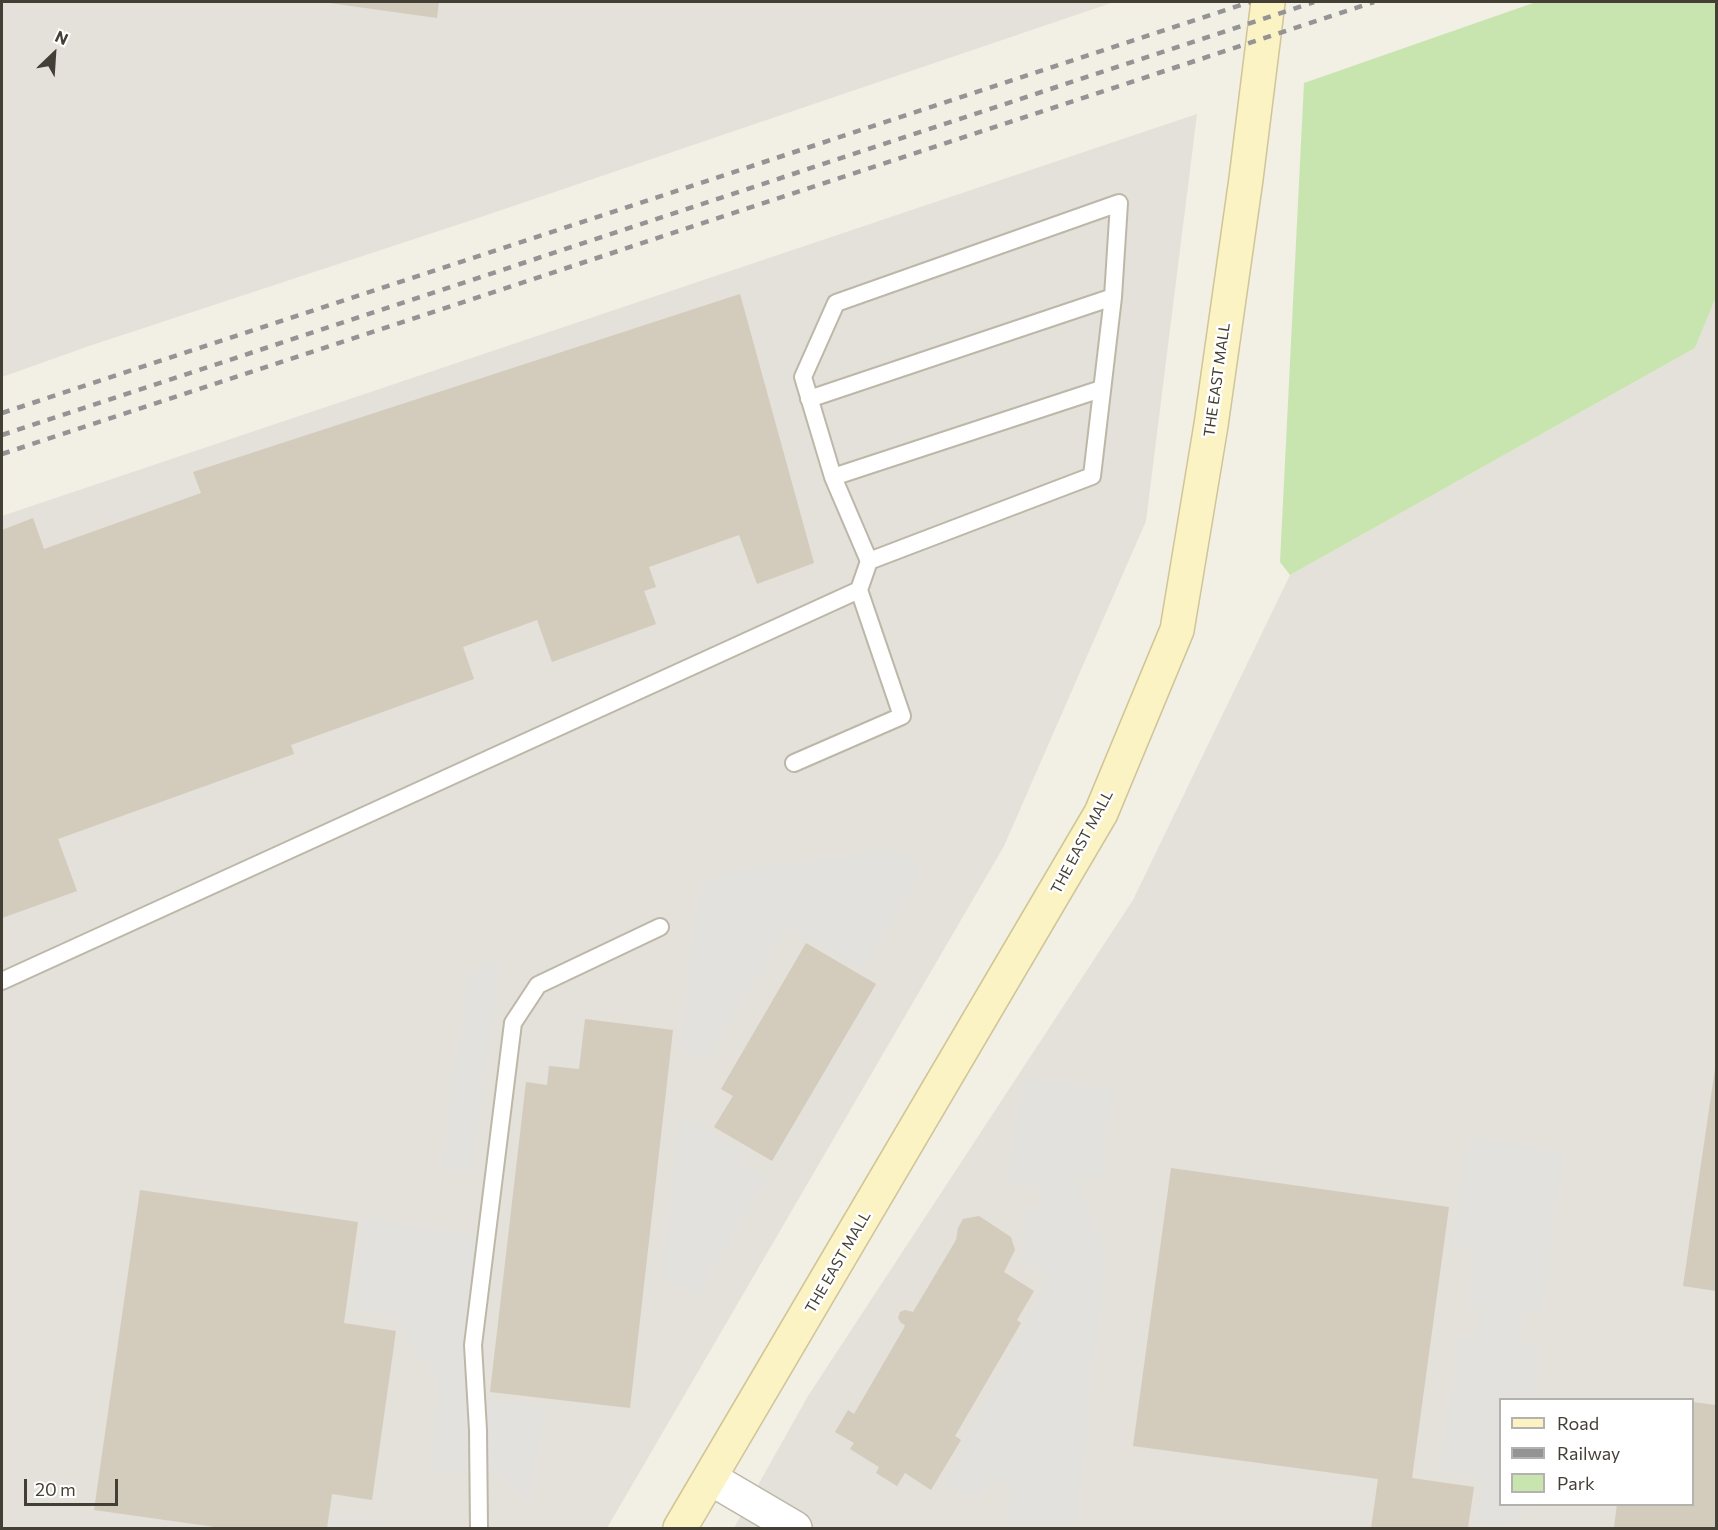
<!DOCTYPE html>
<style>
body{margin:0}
#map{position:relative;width:1718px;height:1530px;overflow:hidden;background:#f2efe5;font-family:Commissioner,sans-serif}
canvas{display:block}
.frame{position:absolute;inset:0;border:3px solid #443f35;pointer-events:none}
.legend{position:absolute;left:1499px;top:1398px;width:195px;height:108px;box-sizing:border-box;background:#fff;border:2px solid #b4b2ae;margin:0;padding:8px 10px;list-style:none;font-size:18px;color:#443f35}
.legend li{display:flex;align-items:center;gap:12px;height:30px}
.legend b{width:30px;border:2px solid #b4b2ae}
.north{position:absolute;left:24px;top:24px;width:60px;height:60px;-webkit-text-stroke:4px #fff;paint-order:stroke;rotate:25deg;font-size:16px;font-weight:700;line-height:24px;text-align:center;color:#443f35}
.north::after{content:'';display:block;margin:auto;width:21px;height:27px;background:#443f35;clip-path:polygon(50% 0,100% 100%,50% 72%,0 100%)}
.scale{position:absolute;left:24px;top:1479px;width:94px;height:27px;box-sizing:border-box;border:3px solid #443f35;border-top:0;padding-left:8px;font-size:18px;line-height:21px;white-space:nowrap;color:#443f35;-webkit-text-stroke:4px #fff;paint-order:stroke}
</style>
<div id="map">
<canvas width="1718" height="1530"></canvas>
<div class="frame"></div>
<ul class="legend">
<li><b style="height:8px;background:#fcf3c5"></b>Road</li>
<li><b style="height:8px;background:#949494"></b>Railway</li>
<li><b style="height:16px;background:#c8e5af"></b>Park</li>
</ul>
<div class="north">N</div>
<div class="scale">20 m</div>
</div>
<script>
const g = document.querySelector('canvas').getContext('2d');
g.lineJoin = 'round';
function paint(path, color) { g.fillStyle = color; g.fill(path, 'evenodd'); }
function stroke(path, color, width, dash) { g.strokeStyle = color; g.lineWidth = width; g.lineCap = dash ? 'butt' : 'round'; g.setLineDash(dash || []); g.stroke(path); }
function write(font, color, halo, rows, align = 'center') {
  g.font = font + ' Commissioner,sans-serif'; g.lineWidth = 5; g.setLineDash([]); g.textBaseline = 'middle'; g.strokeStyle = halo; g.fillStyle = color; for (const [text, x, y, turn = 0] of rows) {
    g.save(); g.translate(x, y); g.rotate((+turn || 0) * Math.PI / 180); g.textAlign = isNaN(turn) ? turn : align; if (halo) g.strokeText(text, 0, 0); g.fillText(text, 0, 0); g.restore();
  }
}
paint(new Path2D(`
 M 2,2 L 1114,2 L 475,219 L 89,346 L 2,377 Z
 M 1197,114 L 1146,521 L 1004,846 L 607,1528 L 2,1528 L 2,516 Z
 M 1716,297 L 1716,1528 L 734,1528 L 808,1396 L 1133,900 L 1290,575 L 1695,348 ZM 1500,1400 L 1692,1400 L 1692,1504 L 1500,1504 Z`), '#e4e0da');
paint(new Path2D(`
 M 1536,2 L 1716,2 L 1716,297 L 1695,348 L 1290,575 L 1280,562 L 1304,83 Z`), '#c8e5af');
paint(new Path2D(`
 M 892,850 L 923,867 L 863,970 L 787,928 L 707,1059 L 678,1048 L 700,885 L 726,872 Z
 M 502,957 L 470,1175 L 440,1170 L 468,974 Z
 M 1023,1078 L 1113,1088 L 1101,1178 L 1074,1173 L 1105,1252 L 1076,1528 L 1008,1528 L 1013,1483 L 990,1479 L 979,1498 L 944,1484 L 1050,1275 L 1022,1264 L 1024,1211 L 1043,1211 L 1038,1187 L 1008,1183 Z
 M 680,1115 L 746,1152 L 738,1164 L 767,1180 L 696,1295 L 661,1276 Z
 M 1468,1138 L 1563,1151 L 1542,1312 L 1525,1310 L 1521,1343 L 1542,1346 L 1535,1399 L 1500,1400 L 1500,1504 L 1522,1505 L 1518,1528 L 1475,1528 L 1482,1478 L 1440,1472 L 1458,1337 L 1477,1339 L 1482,1308 L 1467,1306 L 1474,1251 L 1453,1248 Z
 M 364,1219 L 493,1237 L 475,1398 L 544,1407 L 529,1506 L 502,1476 L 473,1470 L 430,1475 L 440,1388 L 396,1317 L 353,1309 Z
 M 331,1514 L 387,1520 L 387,1528 L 329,1528 Z`), '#e3e1dd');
paint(new Path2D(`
 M 322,2 L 439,2 L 437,18 Z
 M 740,294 L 814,563 L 757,584 L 739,535 L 649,567 L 656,587 L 644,591 L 656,624 L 552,662 L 537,620 L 463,647 L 474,679 L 291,745 L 294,754 L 58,839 L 77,891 L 2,918 L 2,530 L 33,518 L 44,549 L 201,493 L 193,472 Z
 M 806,943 L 876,984 L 772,1161 L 714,1127 L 733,1096 L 721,1089 Z
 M 585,1019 L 673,1030 L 630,1408 L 490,1392 L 526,1082 L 547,1085 L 549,1066 L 579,1069 Z
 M 1715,1069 L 1716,1069 L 1716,1291 L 1683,1286 Z
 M 1171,1168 L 1449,1207 L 1412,1478 L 1474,1487 L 1468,1528 L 1371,1528 L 1378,1479 L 1133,1446 Z
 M 140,1190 L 358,1222 L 344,1323 L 396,1331 L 372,1500 L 332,1494 L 327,1528 L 222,1528 L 94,1510 Z
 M 979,1216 L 1011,1237 L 1015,1250 L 1004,1272 L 1034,1291 L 1017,1320 L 1021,1323 L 955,1436 L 961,1440 L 931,1490 L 905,1473 L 897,1486 L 876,1473 L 879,1467 L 850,1449 L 854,1443 L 835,1432 L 848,1410 L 854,1414 L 904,1328 L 905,1325 L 901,1323 L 898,1318 L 900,1312 L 905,1310 L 913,1312 L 956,1240 L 958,1228 L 963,1219 Z
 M 1692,1402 L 1716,1405 L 1716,1528 L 1614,1528 L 1617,1504 L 1692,1504 Z`), '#d3cbbb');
const lane = new Path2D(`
 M 809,399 L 1113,297
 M 833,477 L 1101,389
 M 794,763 L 902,716 L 859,590
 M 2,981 L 859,590 L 869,561 L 833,477 L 803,377 L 836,303 L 1119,203 L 1113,297 L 1092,476 L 869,561
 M 479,1528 L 478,1430 L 473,1345 L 513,1023 L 538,985 L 660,927`);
const street = new Path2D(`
 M 710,1478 L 795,1528`);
const secondary = new Path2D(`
 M 680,1528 L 1101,813 L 1177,630 L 1211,425 L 1246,179 L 1268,2`);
stroke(lane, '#bdb7a8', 20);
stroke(street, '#bdb7a8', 36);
stroke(secondary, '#d0c597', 36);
stroke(lane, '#fff', 16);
stroke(street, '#fff', 33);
stroke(secondary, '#fcf3c5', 33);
stroke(new Path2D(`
 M 2,413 L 1250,2
 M 2,435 L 1314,2
 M 2,454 L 1374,2`), '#949494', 4.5, [8, 8]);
write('15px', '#443f35', '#fff', [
 ["THE EAST MALL",1217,380,-82],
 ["THE EAST MALL",1082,842,-62],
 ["THE EAST MALL",838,1262,-60]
]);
</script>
